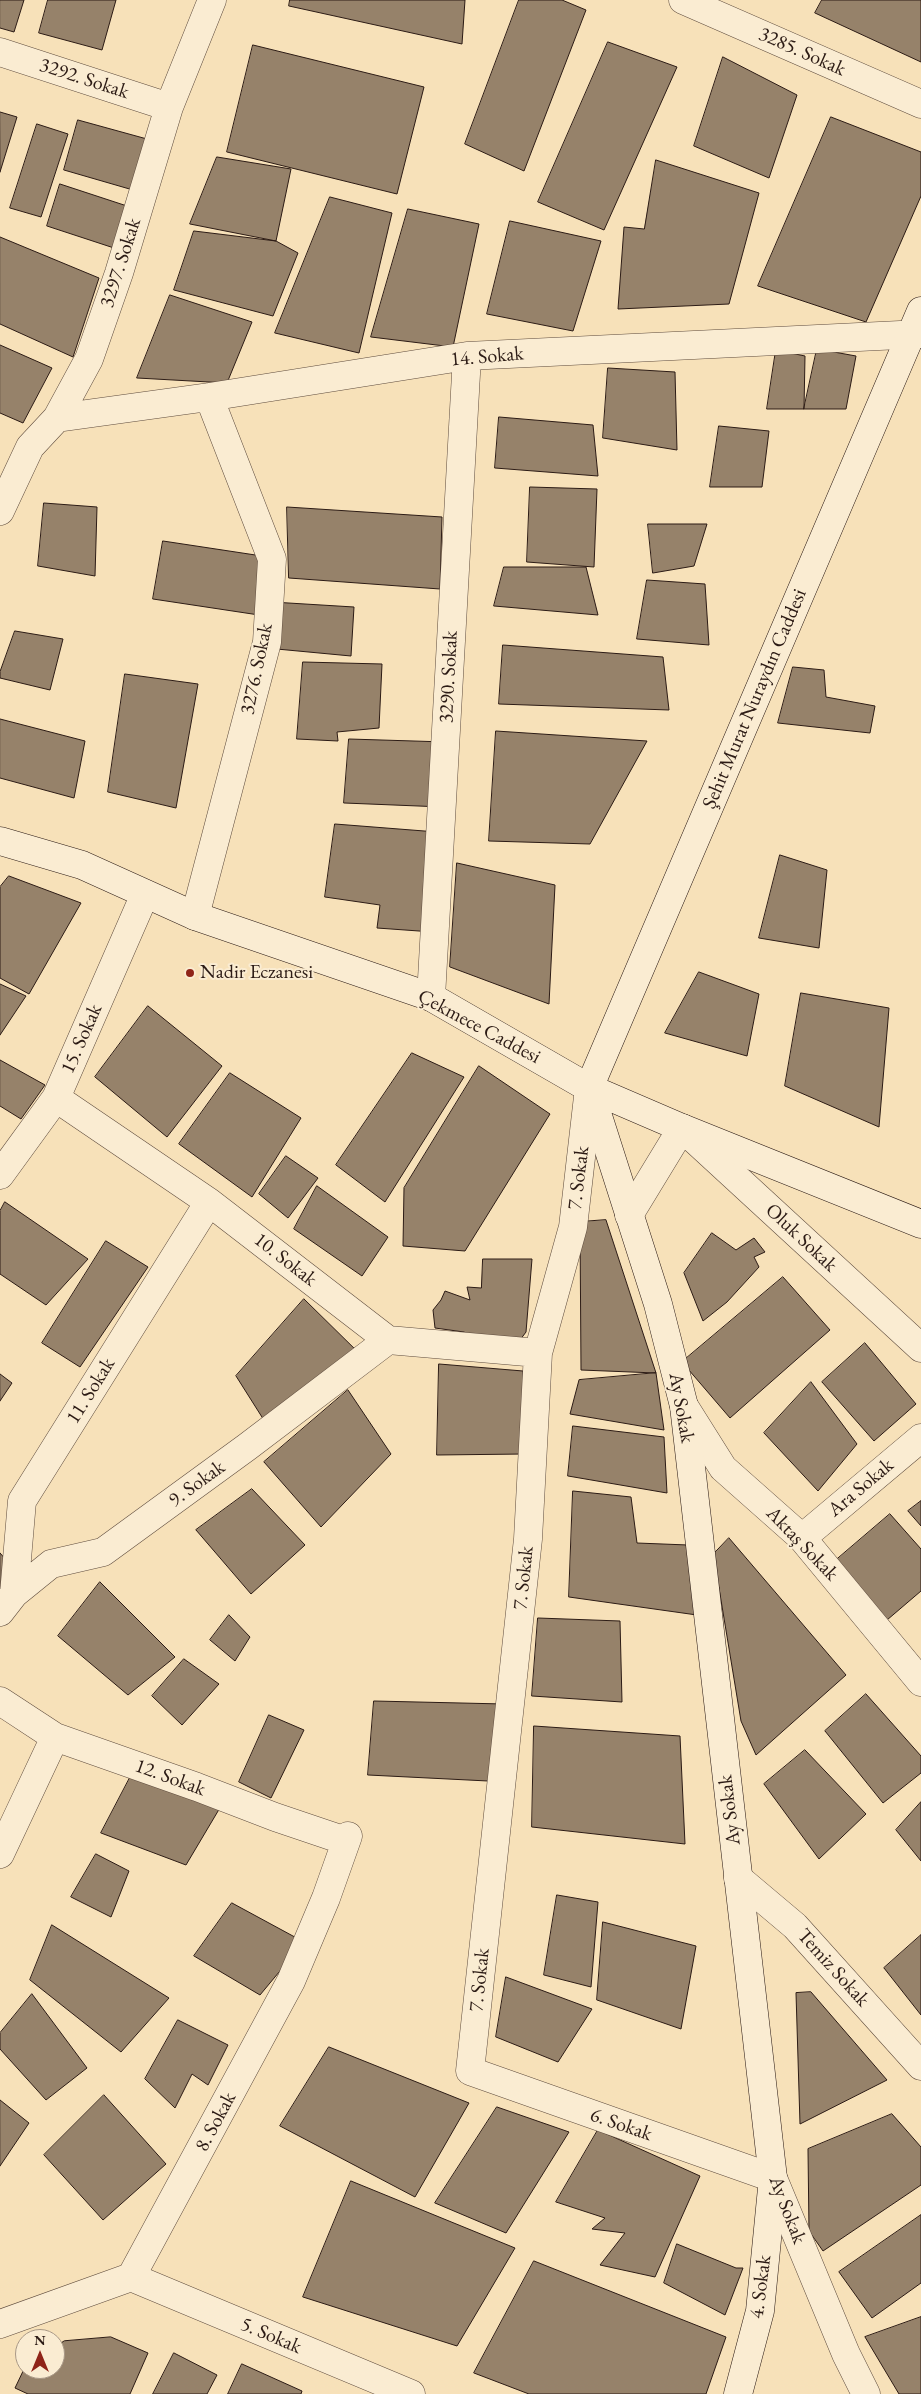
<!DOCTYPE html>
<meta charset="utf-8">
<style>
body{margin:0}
#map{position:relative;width:921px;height:2394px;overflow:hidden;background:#f7e1b9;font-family:"EB Garamond",serif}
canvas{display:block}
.north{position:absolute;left:15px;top:2329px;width:50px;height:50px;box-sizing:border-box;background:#faecd2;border:1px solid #a89886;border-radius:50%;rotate:0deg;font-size:14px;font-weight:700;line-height:20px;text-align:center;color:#2c1b15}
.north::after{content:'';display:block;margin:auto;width:18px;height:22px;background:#8f2418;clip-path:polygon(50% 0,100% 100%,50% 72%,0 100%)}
</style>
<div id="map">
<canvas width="921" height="2394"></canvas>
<div class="north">N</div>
</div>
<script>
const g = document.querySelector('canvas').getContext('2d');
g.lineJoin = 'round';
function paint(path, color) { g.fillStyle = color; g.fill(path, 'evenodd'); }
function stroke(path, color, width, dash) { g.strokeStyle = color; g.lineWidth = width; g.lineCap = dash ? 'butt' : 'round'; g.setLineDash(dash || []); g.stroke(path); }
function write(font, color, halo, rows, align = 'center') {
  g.font = font + ' "EB Garamond",serif'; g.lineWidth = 4; g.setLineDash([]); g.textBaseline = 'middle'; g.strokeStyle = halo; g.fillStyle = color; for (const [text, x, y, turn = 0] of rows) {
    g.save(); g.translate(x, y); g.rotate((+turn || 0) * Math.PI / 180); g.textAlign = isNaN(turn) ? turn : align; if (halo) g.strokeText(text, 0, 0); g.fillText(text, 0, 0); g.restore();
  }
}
const building = new Path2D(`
 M 0,0 L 24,0 L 14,32 L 0,28 Z
 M 48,0 L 116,0 L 102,50 L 39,33 Z
 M 290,0 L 465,0 L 462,44 L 289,6 Z
 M 519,0 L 562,0 L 586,10 L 524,171 L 465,144 Z
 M 822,0 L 921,0 L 921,62 L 815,13 Z
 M 608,42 L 677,67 L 604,230 L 538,202 Z
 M 253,45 L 424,87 L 397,194 L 227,152 Z
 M 723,57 L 797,95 L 769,178 L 694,146 Z
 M 0,112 L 17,117 L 0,172 Z
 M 831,117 L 921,152 L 921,196 L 866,322 L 758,286 Z
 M 78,120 L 147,139 L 133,190 L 64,170 Z
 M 37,124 L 68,134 L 41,217 L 10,208 Z
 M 217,157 L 291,169 L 276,241 L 190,224 Z
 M 656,160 L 759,193 L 729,304 L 618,309 L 624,227 L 644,229 Z
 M 60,184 L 127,206 L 114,248 L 47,226 Z
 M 330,197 L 392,213 L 359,353 L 275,333 Z
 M 408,209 L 479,224 L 453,347 L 371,337 Z
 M 510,221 L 601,241 L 573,331 L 487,314 Z
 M 194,231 L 276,241 L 298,253 L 273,316 L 174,290 Z
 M 0,237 L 99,278 L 73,357 L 0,324 Z
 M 170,295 L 252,322 L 227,383 L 137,378 Z
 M 0,345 L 52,368 L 23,423 L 0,413 Z
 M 817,349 L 856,356 L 846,409 L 804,409 Z
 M 776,350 L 805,356 L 804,409 L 767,409 Z
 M 608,368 L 675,372 L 677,450 L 603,438 Z
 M 499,417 L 593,425 L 598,476 L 495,468 Z
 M 719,426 L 769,431 L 762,487 L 710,487 Z
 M 530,487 L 597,489 L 594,567 L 527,562 Z
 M 44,503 L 97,507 L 95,576 L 38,566 Z
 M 287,507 L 442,517 L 440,589 L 289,578 Z
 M 648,524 L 707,524 L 694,566 L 653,573 Z
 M 163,541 L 262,556 L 259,615 L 153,599 Z
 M 504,567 L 586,567 L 598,615 L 494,606 Z
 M 647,580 L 705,584 L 709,645 L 637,639 Z
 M 272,602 L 354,607 L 351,656 L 266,648 Z
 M 15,631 L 63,639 L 50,690 L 0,678 L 0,672 Z
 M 503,645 L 663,657 L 669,710 L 499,704 Z
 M 303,662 L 382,664 L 379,728 L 337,732 L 338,741 L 297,739 Z
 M 793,667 L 824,670 L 826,697 L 875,706 L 870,733 L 778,723 Z
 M 125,674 L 198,684 L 176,808 L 108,792 Z
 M 0,719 L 85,741 L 74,798 L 0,778 Z
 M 496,731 L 647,741 L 590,844 L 489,841 Z
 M 349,739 L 446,742 L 443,807 L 344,803 Z
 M 335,824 L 437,832 L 433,932 L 377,928 L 380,905 L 325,897 Z
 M 780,855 L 827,870 L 819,948 L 759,938 Z
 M 457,863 L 555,885 L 549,1004 L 450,967 Z
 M 9,876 L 81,903 L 29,994 L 0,978 L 0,887 Z
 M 699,972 L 759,994 L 747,1056 L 665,1033 Z
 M 0,984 L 26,996 L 0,1035 Z
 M 801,993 L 889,1008 L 879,1127 L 785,1086 Z
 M 148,1006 L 222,1066 L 167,1137 L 95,1077 Z
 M 412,1053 L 464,1077 L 385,1202 L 336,1165 Z
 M 0,1060 L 45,1085 L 21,1119 L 0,1106 Z
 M 479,1066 L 550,1114 L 465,1251 L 403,1246 L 404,1188 Z
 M 230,1073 L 301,1118 L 252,1197 L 179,1144 Z
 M 286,1156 L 318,1178 L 288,1218 L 259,1194 Z
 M 317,1186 L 388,1237 L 362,1276 L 294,1229 Z
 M 5,1202 L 88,1259 L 46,1305 L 0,1274 L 0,1211 Z
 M 606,1220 L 656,1373 L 581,1370 L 580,1222 Z
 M 712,1233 L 736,1250 L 754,1238 L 765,1252 L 754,1257 L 759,1267 L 727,1302 L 703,1321 L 684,1273 Z
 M 106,1241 L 148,1267 L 80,1367 L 42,1343 Z
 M 483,1259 L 532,1259 L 526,1332 L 520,1340 L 480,1340 L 464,1332 L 435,1328 L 433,1310 L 441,1300 L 445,1291 L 470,1300 L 467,1287 L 481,1288 Z
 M 783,1277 L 830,1330 L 730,1418 L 682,1362 Z
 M 304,1299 L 362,1356 L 267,1425 L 236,1376 Z
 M 865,1343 L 916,1404 L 874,1441 L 822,1382 Z
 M 439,1364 L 523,1371 L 524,1454 L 437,1455 Z
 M 656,1373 L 664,1430 L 570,1414 L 579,1380 Z
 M 0,1374 L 12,1383 L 0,1401 Z
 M 811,1382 L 857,1444 L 818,1491 L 764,1433 Z
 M 348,1390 L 391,1454 L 321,1527 L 264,1462 Z
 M 573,1426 L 664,1437 L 667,1493 L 568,1476 Z
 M 252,1489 L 305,1545 L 251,1594 L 196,1530 Z
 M 573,1491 L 631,1497 L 637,1543 L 688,1545 L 704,1616 L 569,1597 Z
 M 921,1501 L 921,1526 L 908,1511 Z
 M 890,1514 L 921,1549 L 921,1591 L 887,1620 L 835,1561 Z
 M 729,1538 L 846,1675 L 756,1755 L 741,1721 L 719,1588 L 709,1559 Z
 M 0,1553 L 14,1569 L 0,1587 Z
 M 100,1582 L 175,1657 L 128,1695 L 58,1636 Z
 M 229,1615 L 250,1637 L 235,1661 L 210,1640 Z
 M 538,1618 L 620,1621 L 622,1702 L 532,1696 Z
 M 184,1659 L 219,1684 L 182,1725 L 152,1696 Z
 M 866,1694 L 921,1756 L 921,1773 L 883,1803 L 825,1731 Z
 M 374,1701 L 504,1704 L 488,1781 L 368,1775 Z
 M 269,1715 L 304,1730 L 271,1798 L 239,1782 Z
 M 534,1726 L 680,1736 L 685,1844 L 532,1827 Z
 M 805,1750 L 866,1814 L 819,1859 L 764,1784 Z
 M 134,1770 L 224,1801 L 186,1865 L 101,1833 Z
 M 921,1802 L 921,1861 L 896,1830 Z
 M 96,1854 L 129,1871 L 111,1917 L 71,1897 Z
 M 557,1895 L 598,1902 L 591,1987 L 544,1975 Z
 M 232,1903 L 304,1942 L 260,1995 L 194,1956 Z
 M 603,1922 L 696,1946 L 681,2029 L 597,2000 Z
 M 52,1925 L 169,1998 L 121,2052 L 30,1980 Z
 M 921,1935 L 921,2015 L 884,1968 Z
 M 506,1977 L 592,2009 L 558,2062 L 496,2037 Z
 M 811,1992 L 887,2080 L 800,2124 L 796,1993 Z
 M 32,1994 L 87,2068 L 46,2100 L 0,2049 L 0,2033 Z
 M 178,2020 L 228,2045 L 208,2085 L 192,2074 L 175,2108 L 145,2079 Z
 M 329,2047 L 469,2103 L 415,2197 L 280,2126 Z
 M 104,2095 L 166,2164 L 103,2220 L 44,2155 Z
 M 0,2100 L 29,2123 L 0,2166 Z
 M 497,2107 L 569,2132 L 506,2233 L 435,2203 Z
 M 892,2114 L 921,2147 L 921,2185 L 823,2251 L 809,2231 L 808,2149 Z
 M 598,2130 L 700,2176 L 655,2277 L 600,2265 L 625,2233 L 592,2229 L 605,2218 L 556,2202 Z
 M 351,2181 L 515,2248 L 457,2346 L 303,2297 Z
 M 921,2215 L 921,2283 L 872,2318 L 839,2272 Z
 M 677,2244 L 736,2268 L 743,2268 L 725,2315 L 664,2283 Z
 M 534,2261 L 726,2337 L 706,2394 L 529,2394 L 474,2373 Z
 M 921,2317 L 921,2394 L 899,2394 L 865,2337 Z
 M 111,2337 L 148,2353 L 130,2394 L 28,2394 L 15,2388 L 25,2367 L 25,2369 L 55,2369 L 55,2347 L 64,2341 Z
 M 174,2353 L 217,2375 L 207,2394 L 153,2394 Z
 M 242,2364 L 302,2391 L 301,2394 L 228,2394 Z`);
paint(building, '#96826a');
stroke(building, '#2c1b15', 1);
const street = new Path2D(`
 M 683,0 L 921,104
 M 0,52 L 169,107
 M 57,418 L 209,397 L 467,356 L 921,334
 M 0,511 L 30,447 L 57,418 L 89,359 L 119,273 L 169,107 L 212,0
 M 195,916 L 267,642 L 272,559 L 209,397
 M 431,997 L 467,356
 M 589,1088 L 573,1227 L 538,1353 L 528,1539 L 470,2071 L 773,2178 L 846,2354 L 866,2394
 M 56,1098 L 209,1202 L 388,1340 L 538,1353
 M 0,1175 L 56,1098 L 145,894
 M 629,1215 L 682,1128 L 921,1348
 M 684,1406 L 723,1468 L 802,1538 L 921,1682
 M 802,1538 L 921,1438
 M 14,1594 L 22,1501 L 209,1202
 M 0,1612 L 14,1594 L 51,1564 L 103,1552 L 247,1447 L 388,1340
 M 0,1701 L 55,1737 L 197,1787 L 275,1817 L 346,1841
 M 0,1854 L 55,1737
 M 738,1878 L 795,1926 L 921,2066
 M 131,2277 L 411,2394
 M 0,2324 L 131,2277 L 291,1981 L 326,1898 L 348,1836`);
const secondary = new Path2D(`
 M 0,841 L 82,865 L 195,916 L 431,997 L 589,1088 L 682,1128 L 921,1224
 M 738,2394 L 760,2311 L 773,2178 L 684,1406 L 658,1304 L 589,1088 L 921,311`);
stroke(street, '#5f4c3e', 29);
stroke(secondary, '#2c1b15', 29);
stroke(street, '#faecd2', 28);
stroke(secondary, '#faecd2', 28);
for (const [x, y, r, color] of [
 [190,973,5,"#8f2418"]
]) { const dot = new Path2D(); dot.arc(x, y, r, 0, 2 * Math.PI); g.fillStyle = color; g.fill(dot); stroke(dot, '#faecd2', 2); }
write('20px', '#2c1b15', '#faecd2', [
 ["3285. Sokak",802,52,24],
 ["3292. Sokak",84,79,18],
 ["3297. Sokak",121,263,-72],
 ["14. Sokak",487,357,-5],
 ["3276. Sokak",257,669,-78],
 ["3290. Sokak",449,677,-87],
 ["Şehit Murat Nuraydın Caddesi",755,699,-67],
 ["Çekmece Caddesi",479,1027,28],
 ["15. Sokak",82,1039,-66],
 ["7. Sokak",579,1178,-83],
 ["Oluk Sokak",801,1238,43],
 ["10. Sokak",285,1260,38],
 ["11. Sokak",91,1391,-58],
 ["Ay Sokak",681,1408,80],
 ["9. Sokak",197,1484,-36],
 ["Ara Sokak",861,1488,-40],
 ["Aktaş Sokak",802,1544,46],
 ["7. Sokak",524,1578,-84],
 ["12. Sokak",170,1778,20],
 ["Ay Sokak",730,1810,-97],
 ["Temiz Sokak",833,1968,48],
 ["7. Sokak",480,1980,-84],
 ["8. Sokak",216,2122,-62],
 ["6. Sokak",621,2125,19],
 ["Ay Sokak",787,2210,69],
 ["4. Sokak",761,2287,-83],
 ["5. Sokak",271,2336,23]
]);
write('20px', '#2c1b15', '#faecd2', [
 ["Nadir Eczanesi",200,973]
], 'left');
</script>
